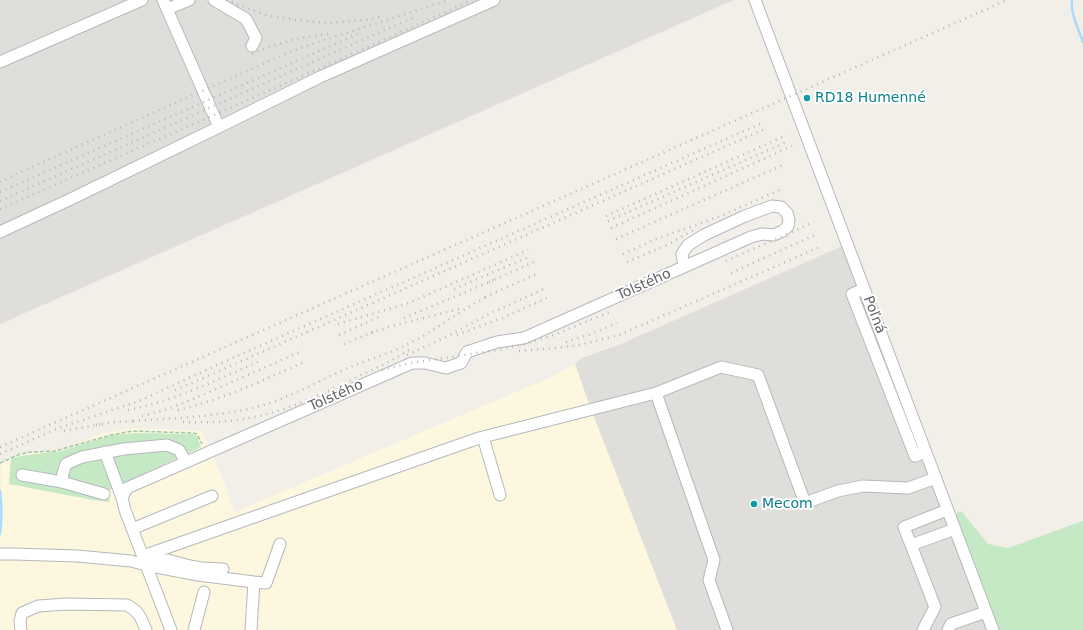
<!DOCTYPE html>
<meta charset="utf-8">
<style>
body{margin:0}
canvas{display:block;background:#f1efe8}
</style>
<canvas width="1083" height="630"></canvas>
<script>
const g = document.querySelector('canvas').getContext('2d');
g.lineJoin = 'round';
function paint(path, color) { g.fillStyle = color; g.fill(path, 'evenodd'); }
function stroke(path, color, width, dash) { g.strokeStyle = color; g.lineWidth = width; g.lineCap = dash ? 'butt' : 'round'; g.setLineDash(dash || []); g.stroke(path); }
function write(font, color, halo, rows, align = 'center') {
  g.font = font + ' "DejaVu Sans",sans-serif'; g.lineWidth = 4; g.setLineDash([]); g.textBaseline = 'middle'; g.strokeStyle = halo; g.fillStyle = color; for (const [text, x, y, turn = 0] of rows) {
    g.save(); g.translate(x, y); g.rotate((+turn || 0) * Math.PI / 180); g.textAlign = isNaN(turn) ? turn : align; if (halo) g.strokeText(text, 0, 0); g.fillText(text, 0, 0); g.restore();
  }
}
paint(new Path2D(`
 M 575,364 L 591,409 L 677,630 L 0,630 L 1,463 L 17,456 L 30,453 L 63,449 L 101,434 L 133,428 L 202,431 L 225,484 L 231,503 L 235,512 L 549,378 Z`), '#fef7e0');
paint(new Path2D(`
 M 0,0 L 734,0 L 0,324 Z
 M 847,244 L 1000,630 L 677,630 L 591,409 L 575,364 L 582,358 L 621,344 Z`), '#e0deda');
paint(new Path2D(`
 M 135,433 L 193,434 L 197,436 L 201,447 L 107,491 L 110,502 L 93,500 L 9,484 L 11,459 L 20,456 L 61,451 L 112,435 Z
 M 961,511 L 988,544 L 1008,548 L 1083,521 L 1083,630 L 1000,630 L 954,515 Z`), '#c5e8c5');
stroke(new Path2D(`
 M 1072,0 C 1070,13 1079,30 1083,42
 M 0,491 C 2,505 2,519 0,534`), '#aadaff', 2.5);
const minor = new Path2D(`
 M 163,0 L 219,127 L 320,77 L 494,0
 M 214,0 L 246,19 L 256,38 L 252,46
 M 755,0 L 993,630
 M 167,9 L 189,0
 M 0,62 L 142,0
 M 0,232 L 73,198 L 219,127
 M 864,289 L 852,294 L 915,456 L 926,452
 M 656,393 L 714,560 L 709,580 L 727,630
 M 483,437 L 500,495
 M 105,452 L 122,498
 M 22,475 L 62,482
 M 104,494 L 62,482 L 63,473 L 66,464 L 82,457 L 124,449 L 167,445 L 179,450 L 186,462
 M 132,529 L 212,496
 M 911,545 L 955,529
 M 0,554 L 15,554 L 77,556 L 131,561 L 146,565 L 198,575 L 254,582 L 251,630
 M 143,556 L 479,438 L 656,393 L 721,367 L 758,375 L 805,503 L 838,491 L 863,486 L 908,488 L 936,478
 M 147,565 L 155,560 L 168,560 L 190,566 L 201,568 L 223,569
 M 254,582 L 266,583 L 280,544
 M 21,630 L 20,621 L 22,613 L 38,606 L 66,604 L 127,605 C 139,611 141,618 146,630
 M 171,630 L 125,510 L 122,498 L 127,488 L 412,363 L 425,363 L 446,368 L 461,363 L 467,352 L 497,342 L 524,338 L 751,237 L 762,234 L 774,235 L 783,231 L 788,226 L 789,220 L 787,213 L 781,207 L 772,206 L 745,216 L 704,235 L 688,245 L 682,254 L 684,266
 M 194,630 L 204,592
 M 923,630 L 935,607 L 904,527 L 947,510
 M 948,630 L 951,624 L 986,612`);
stroke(minor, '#b5b8bc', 13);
stroke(new Path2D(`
 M 0,463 L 20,454 L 31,452 L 55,451 L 111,435 L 132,431 L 193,433 L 197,434 L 202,444`), '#9cc7a9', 1.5, [4, 2]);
stroke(minor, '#fff', 11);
stroke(new Path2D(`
 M 226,0 L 266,15 L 296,20 L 327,23 L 365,20 L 384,16
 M 252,54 L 272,46 L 295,39 L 328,34
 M 0,182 L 16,174 L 292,51 L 324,40 L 449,0
 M 0,192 L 360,33
 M 0,201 L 414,17
 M 0,209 C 157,140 315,71 472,0
 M 606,216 L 787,135
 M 608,221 L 789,141
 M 611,228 L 792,146
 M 616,239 L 783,165
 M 623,254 L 656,239 L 721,216 L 782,189
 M 726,261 L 814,222
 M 627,262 L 667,245 L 695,229
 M 731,273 L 817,234
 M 489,282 L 534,262
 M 454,289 L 531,256
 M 485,297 L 539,273
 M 404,318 L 494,280
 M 338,324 L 409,303 L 528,250
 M 371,333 L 392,326 L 459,309
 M 339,335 L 379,317
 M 457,335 L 502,318 L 549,297
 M 566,342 L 591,334 L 617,323
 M 344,344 L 375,331
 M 519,351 L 557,348 L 579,345 L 619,335 L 822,246
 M 407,355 L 446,337 L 489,314 L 546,288
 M 382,370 L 411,363 L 497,350 L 521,345 L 554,335 L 612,311
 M 175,390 L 192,383 L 765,129
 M 128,410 C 174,401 216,380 258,362
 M 178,410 C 222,400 263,380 304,362
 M 142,416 L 165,410 L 191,400 L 300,352
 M 133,421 C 174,418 216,417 256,407 C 288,399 318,381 348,368 C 366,360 386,355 404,346 C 434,332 460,310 490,295
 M 183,422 C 209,423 234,422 259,416 C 290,409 319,395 347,382 C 369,371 391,362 412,348
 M 96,425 L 115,422 L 137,421
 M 64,431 L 101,424
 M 0,447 L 1007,0
 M 0,454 L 59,428 L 139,401 L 219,364 L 762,123`), '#b6b7b8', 2.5, [1, 5]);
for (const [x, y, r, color] of [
 [807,98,4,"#0f9aa8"],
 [754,504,4,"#0f9aa8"]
]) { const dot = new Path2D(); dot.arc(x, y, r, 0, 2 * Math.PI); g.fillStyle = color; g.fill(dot); stroke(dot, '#fff', 1.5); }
write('14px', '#0d838f', '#fff', [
 ["RD18 Humenné",815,98],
 ["Mecom",762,504]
], 'left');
write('14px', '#5f6368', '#fff', [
 ["Tolstého",644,285,-24],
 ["Poľná",874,315,69],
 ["Tolstého",336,396,-24]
]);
</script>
